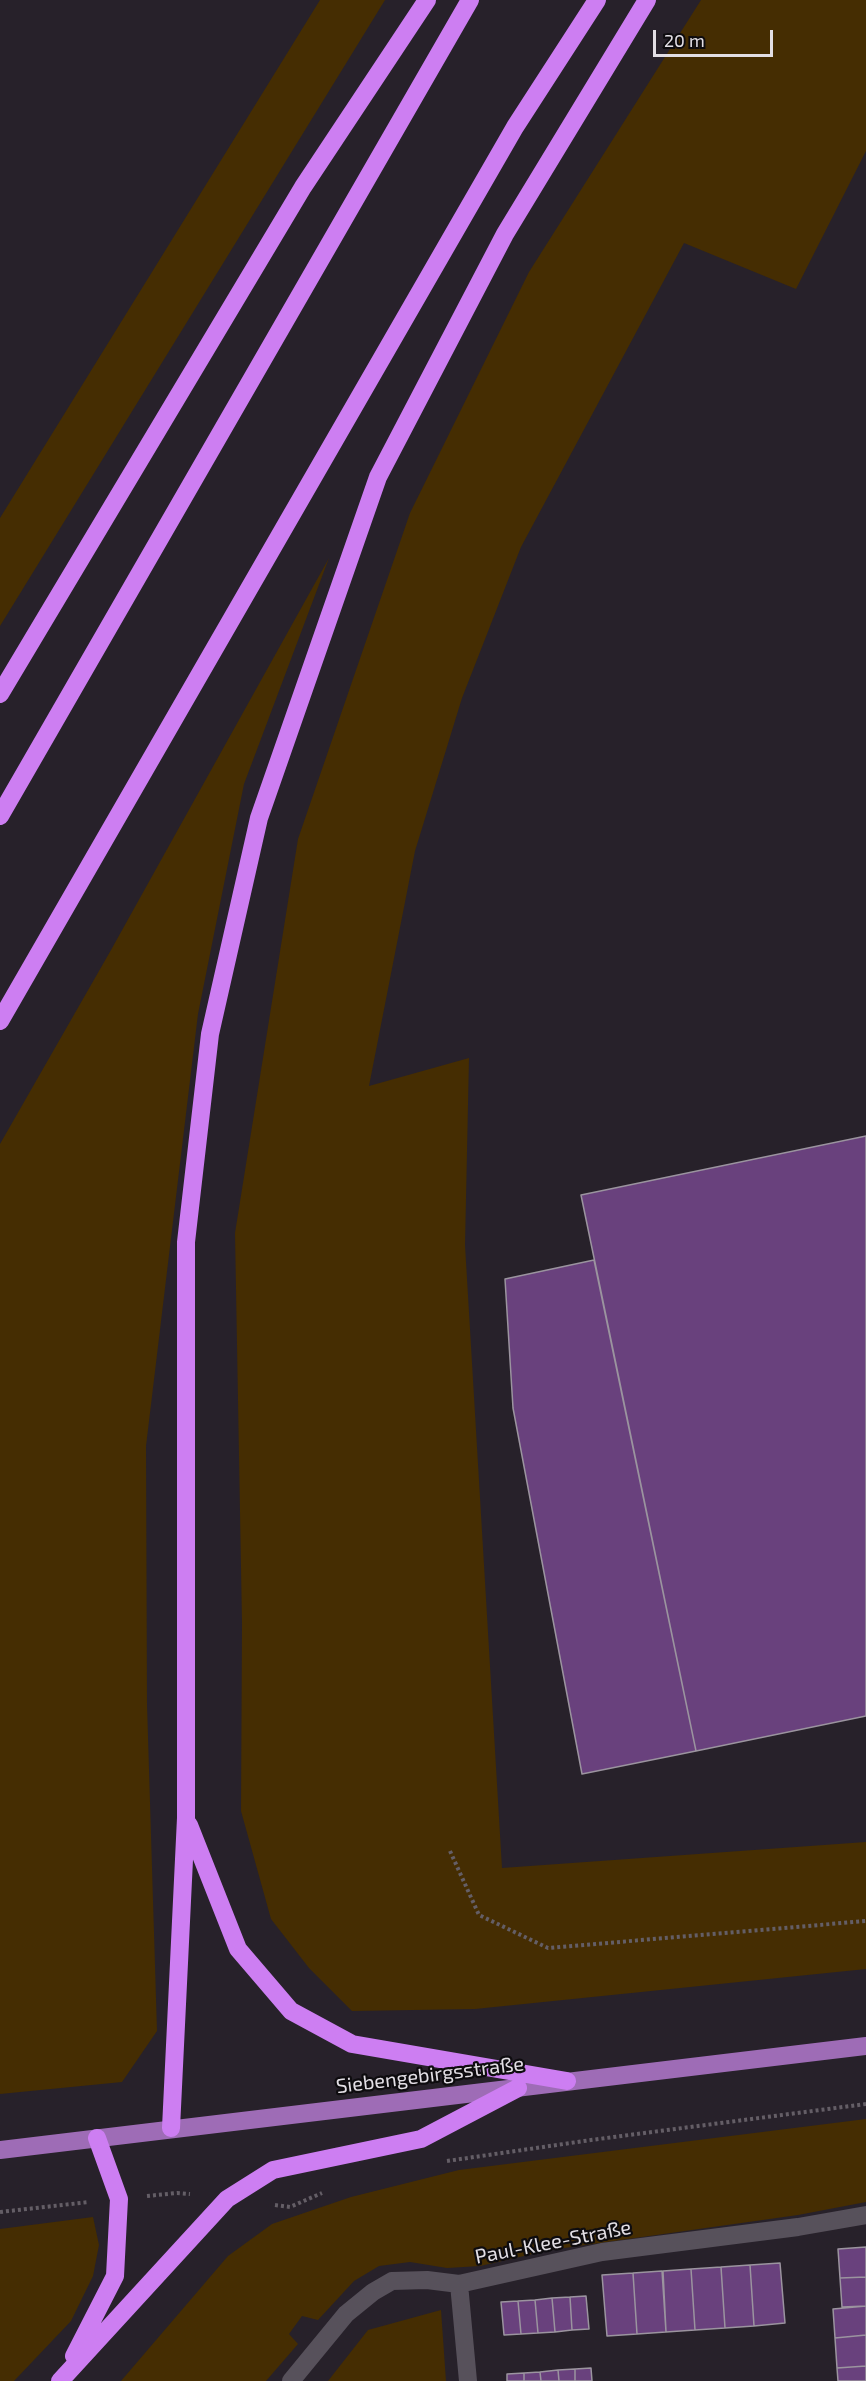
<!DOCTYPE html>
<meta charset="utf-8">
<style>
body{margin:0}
#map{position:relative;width:866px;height:2381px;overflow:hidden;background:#27212a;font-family:"Exo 2",sans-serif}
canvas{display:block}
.scale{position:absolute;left:653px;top:30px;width:120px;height:27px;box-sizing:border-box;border:3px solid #e3dfe5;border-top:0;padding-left:8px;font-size:18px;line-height:21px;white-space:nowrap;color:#e3dfe5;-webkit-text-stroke:4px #0e0c0f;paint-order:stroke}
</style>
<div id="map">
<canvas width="866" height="2381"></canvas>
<div class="scale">20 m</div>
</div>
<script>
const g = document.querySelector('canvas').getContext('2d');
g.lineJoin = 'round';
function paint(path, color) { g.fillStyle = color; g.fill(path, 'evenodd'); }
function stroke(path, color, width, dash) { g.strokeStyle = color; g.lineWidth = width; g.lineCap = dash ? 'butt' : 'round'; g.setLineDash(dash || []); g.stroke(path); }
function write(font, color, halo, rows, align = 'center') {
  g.font = font + ' "Exo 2",sans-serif'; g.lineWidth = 4.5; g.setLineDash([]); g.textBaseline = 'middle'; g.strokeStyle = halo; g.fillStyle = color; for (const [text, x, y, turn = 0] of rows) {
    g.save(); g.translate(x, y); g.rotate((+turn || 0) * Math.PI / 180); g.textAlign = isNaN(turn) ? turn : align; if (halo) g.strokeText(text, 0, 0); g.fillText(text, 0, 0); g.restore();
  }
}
paint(new Path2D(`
 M 320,0 L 385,0 L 0,626 L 0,518 Z
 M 701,0 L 866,0 L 866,151 L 796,289 L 684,243 L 521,547 L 462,698 L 415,851 L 369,1086 L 469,1058 L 465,1245 L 502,1868 L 866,1842 L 866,1969 L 475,2009 L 352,2011 L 309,1968 L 271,1919 L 241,1811 L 242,1623 L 235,1233 L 298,839 L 410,513 L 529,272 Z
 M 329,558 L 244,784 L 198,1014 L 146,1446 L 147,1704 L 157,2031 L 122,2082 L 0,2094 L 0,1144 L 111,950 Z
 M 866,2119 L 866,2202 L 798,2215 L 550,2250 L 480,2266 L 447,2268 L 410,2262 L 379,2266 L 354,2281 L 318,2320 L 302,2316 L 289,2334 L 298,2344 L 266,2381 L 121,2381 L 228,2256 L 272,2224 L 351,2197 L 459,2170 Z
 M 93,2217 L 99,2245 L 93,2276 L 71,2321 L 14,2381 L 0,2381 L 0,2229 Z
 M 441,2310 L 446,2381 L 328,2381 L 368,2330 Z`), '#452d02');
const building = new Path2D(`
 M 866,1136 L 866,1716 L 696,1751 L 581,1195 Z
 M 594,1260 L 696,1751 L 582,1774 L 513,1408 L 505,1279 Z
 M 866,2247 L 866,2277 L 840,2278 L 838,2249 Z
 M 780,2263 L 785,2323 L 754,2326 L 750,2265 Z
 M 750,2265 L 754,2326 L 725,2328 L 721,2267 Z
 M 721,2267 L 725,2328 L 695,2330 L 691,2269 Z
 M 691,2269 L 695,2330 L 666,2332 L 663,2271 Z
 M 662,2271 L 666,2332 L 637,2334 L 633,2273 Z
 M 633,2273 L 637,2334 L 607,2336 L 602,2275 Z
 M 866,2277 L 866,2306 L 842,2307 L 840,2278 Z
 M 586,2296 L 589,2329 L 572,2330 L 570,2297 Z
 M 570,2297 L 572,2330 L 555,2332 L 552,2298 Z
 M 552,2298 L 555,2332 L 538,2333 L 535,2300 Z
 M 535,2300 L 538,2333 L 521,2334 L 518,2301 Z
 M 518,2301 L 521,2334 L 504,2335 L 501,2302 Z
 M 866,2306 L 866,2335 L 835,2338 L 833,2309 Z
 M 866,2335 L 866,2366 L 837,2368 L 835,2338 Z
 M 866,2366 L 866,2381 L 838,2381 L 837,2368 Z
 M 591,2368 L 592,2381 L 575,2381 L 575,2369 Z
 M 575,2369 L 575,2381 L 559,2381 L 558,2370 Z
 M 558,2370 L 559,2381 L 541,2381 L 540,2372 Z
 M 540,2372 L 541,2381 L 524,2381 L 524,2373 Z
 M 524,2373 L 524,2381 L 507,2381 L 507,2374 Z`);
paint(building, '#69417d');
stroke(building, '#9b949f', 1.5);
stroke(new Path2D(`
 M 450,1851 L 479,1915 L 548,1948 L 866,1921
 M 447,2161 L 591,2140 L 866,2104
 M 147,2196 L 177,2193 L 190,2194
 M 275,2205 L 290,2207 L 322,2193
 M 0,2212 L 89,2202`), '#645e66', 4, [3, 3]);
stroke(new Path2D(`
 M 459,2284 L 468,2381
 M 291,2381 L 346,2314 L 373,2292 L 392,2281 L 427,2280 L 459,2284 L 602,2252 L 798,2227 L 866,2215`), '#57515b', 18);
stroke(new Path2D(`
 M 0,2150 L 866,2046`), '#9e6cb6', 18);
stroke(new Path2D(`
 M 0,694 L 303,187 L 427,0
 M 0,816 L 470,0
 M 0,1021 L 515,127 L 597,0
 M 189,1825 L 238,1949 L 291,2011 L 352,2044 L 567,2081
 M 171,2128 L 186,1818 L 186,1242 L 210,1034 L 259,818 L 378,477 L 505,234 L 647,0
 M 74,2356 L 115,2276 L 119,2199 L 97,2138
 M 60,2381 L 227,2199 L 273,2170 L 421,2139 L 518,2088`), '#cd7ef2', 18);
write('20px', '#e3dfe5', '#0e0c0f', [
 ["Siebengebirgsstraße",430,2075,-7],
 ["Paul-Klee-Straße",553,2242,-11]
]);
</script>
